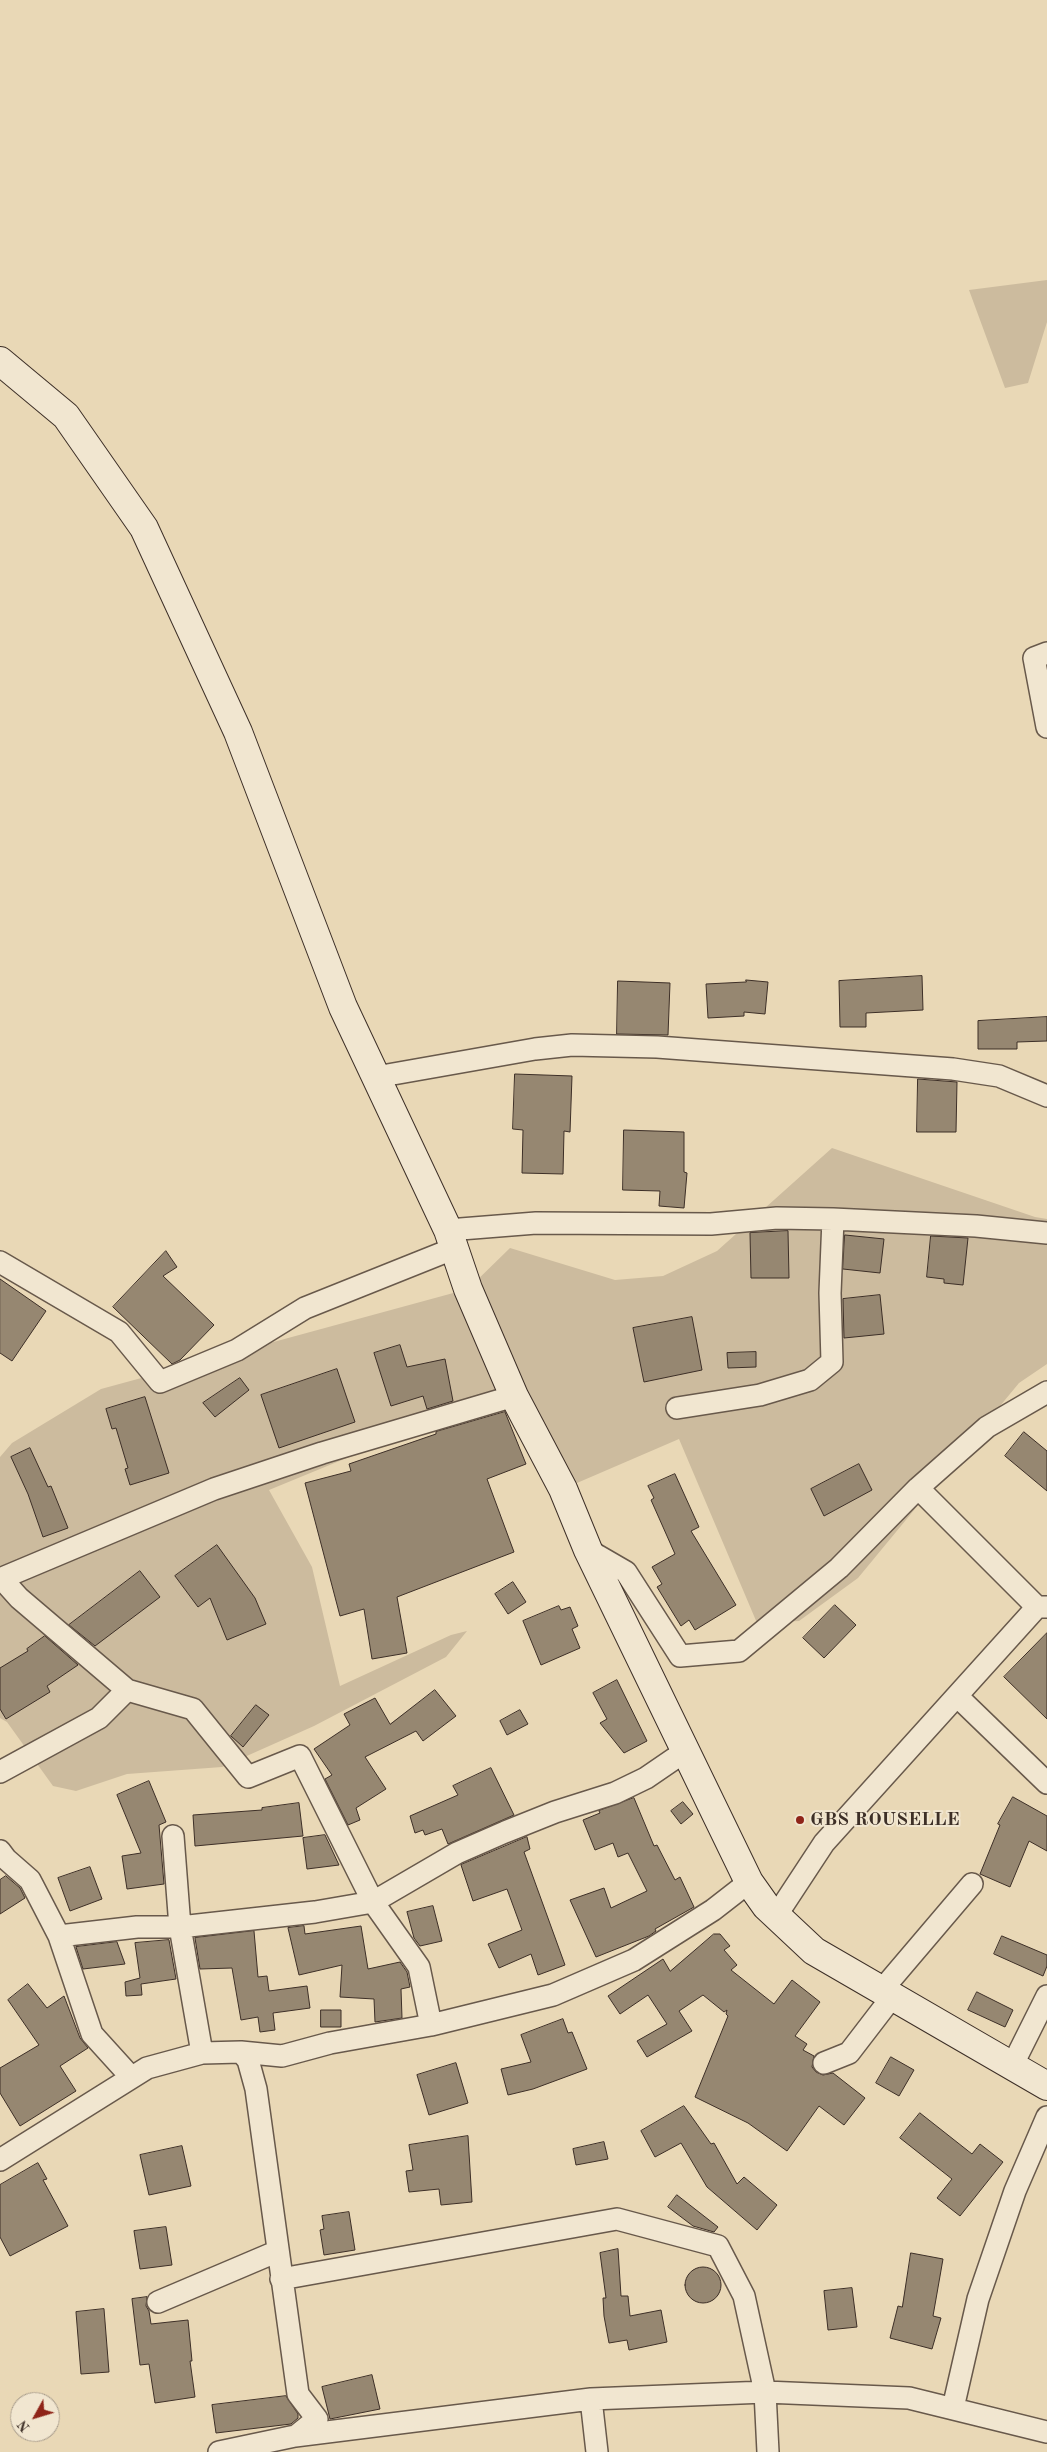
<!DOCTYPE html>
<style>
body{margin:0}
#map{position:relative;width:1047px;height:2452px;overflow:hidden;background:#e9d8b6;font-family:"Old Standard TT",serif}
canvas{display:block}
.north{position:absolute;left:10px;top:2392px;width:50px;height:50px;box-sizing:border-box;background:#f1e6d0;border:1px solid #a99d8c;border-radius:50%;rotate:231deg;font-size:14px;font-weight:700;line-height:20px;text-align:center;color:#3d2f27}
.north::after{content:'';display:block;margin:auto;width:18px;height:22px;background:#8f2418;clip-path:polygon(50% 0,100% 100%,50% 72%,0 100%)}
</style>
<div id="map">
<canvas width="1047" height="2452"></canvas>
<div class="north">N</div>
</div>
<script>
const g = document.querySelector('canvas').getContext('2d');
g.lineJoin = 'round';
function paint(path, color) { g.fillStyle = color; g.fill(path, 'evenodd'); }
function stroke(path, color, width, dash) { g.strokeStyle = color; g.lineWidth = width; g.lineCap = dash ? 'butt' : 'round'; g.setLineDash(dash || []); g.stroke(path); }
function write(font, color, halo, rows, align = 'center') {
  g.font = font + ' "Old Standard TT",serif'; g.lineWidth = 4; g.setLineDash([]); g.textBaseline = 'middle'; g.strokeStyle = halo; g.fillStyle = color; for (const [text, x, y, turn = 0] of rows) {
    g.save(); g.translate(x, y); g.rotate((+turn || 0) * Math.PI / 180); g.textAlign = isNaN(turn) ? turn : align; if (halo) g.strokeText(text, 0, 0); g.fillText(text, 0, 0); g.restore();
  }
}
paint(new Path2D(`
 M 1047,280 L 1047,322 L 1028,383 L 1005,388 L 969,290 Z
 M 832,1148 L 1035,1217 L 1047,1219 L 1047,1364 L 1019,1383 L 858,1578 L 799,1621 L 757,1623 L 679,1439 L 563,1489 L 513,1396 L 456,1413 L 269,1490 L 312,1567 L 340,1686 L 451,1635 L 467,1631 L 446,1657 L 314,1726 L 222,1767 L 127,1774 L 76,1791 L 53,1786 L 7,1722 L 0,1718 L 0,1457 L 12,1443 L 101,1389 L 468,1289 L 510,1248 L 615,1280 L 663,1276 L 717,1251 Z`), '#ccbb9e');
const building = new Path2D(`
 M 922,976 L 923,1010 L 866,1013 L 866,1027 L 840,1027 L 839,981 Z
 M 746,980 L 768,982 L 765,1014 L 744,1012 L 744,1016 L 708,1018 L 706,984 L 746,982 Z
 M 618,981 L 670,983 L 668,1035 L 617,1034 Z
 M 1047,1017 L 1047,1041 L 1017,1042 L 1017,1049 L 978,1049 L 978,1021 Z
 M 515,1074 L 572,1076 L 570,1132 L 564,1131 L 563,1174 L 522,1173 L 523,1130 L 513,1129 Z
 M 918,1079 L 957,1082 L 956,1132 L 917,1132 Z
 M 624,1130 L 684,1132 L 684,1172 L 687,1173 L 684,1208 L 659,1206 L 660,1191 L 623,1190 Z
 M 788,1231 L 789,1278 L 751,1278 L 750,1233 Z
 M 845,1235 L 884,1239 L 880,1273 L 843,1269 Z
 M 931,1236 L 968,1238 L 963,1285 L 944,1283 L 944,1279 L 927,1277 Z
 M 166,1251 L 177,1267 L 163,1276 L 214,1325 L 180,1360 L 172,1364 L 113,1307 Z
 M 0,1279 L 46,1311 L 12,1361 L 0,1353 Z
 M 880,1295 L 884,1334 L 844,1338 L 843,1299 Z
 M 692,1317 L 702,1370 L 644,1382 L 633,1328 Z
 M 400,1345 L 407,1367 L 445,1359 L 453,1401 L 427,1409 L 423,1396 L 391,1406 L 374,1353 Z
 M 756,1352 L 756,1367 L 728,1368 L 727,1353 Z
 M 337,1369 L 355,1422 L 279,1448 L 261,1395 Z
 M 240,1378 L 249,1390 L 215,1417 L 203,1403 Z
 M 145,1397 L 169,1473 L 130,1485 L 125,1469 L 128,1468 L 116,1428 L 112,1429 L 106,1409 Z
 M 505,1412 L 526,1464 L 487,1479 L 514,1552 L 397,1597 L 407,1653 L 372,1659 L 364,1609 L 340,1616 L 305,1483 L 351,1471 L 349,1464 L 436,1434 L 436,1432 Z
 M 1024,1432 L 1047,1451 L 1047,1491 L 1005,1456 Z
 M 30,1448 L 48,1487 L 51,1486 L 68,1528 L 43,1537 L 28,1494 L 11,1457 Z
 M 859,1464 L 872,1490 L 824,1516 L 811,1489 Z
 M 675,1474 L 699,1527 L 691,1531 L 736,1605 L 695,1630 L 689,1620 L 681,1626 L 657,1587 L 662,1584 L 652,1567 L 675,1554 L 651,1500 L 654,1498 L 648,1486 Z
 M 217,1545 L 255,1598 L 266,1624 L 227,1640 L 210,1598 L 198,1607 L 175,1576 Z
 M 140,1571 L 160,1597 L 95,1646 L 69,1625 Z
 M 513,1582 L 526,1602 L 508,1614 L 495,1594 Z
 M 835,1605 L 856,1625 L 824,1658 L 803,1638 Z
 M 559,1606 L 561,1610 L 570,1607 L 578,1626 L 572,1629 L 580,1648 L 541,1665 L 523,1621 Z
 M 1047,1633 L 1047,1719 L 1004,1677 Z
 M 45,1636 L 78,1665 L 47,1686 L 50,1692 L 6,1719 L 0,1709 L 0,1668 L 28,1651 L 27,1649 Z
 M 617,1680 L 647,1741 L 624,1753 L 600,1723 L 607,1719 L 593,1693 Z
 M 435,1690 L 456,1716 L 423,1741 L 416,1731 L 365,1757 L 386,1789 L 356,1808 L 360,1820 L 348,1825 L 325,1779 L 332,1775 L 314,1749 L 350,1725 L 344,1714 L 375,1698 L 390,1724 Z
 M 256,1705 L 269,1715 L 243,1747 L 231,1736 Z
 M 520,1710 L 528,1724 L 507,1735 L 500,1721 Z
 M 491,1768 L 514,1815 L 448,1844 L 442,1829 L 425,1835 L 423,1830 L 415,1833 L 410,1816 L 458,1795 L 453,1786 Z
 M 149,1781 L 166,1822 L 159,1825 L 164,1884 L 127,1889 L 122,1856 L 141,1853 L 117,1795 Z
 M 1013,1797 L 1047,1816 L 1047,1851 L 1029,1841 L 1010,1887 L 980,1874 L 1000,1825 L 998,1824 Z
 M 634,1798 L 654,1846 L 657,1845 L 675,1880 L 680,1877 L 694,1907 L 655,1929 L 656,1931 L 649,1936 L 596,1957 L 570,1900 L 604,1888 L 611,1908 L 647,1891 L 628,1853 L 618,1857 L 613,1843 L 595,1850 L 583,1820 L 600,1813 L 599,1811 Z
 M 683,1802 L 693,1814 L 681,1824 L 671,1811 Z
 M 299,1803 L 303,1836 L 195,1846 L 193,1815 L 262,1810 L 262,1808 Z
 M 325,1835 L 339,1865 L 307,1869 L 303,1838 Z
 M 527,1837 L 530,1849 L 524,1852 L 565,1965 L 538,1975 L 531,1954 L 499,1968 L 488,1944 L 522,1930 L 507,1889 L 473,1901 L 461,1865 Z
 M 90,1867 L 102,1899 L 70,1911 L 58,1878 Z
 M 6,1876 L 20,1888 L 25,1898 L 0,1914 L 0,1880 Z
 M 433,1906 L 442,1941 L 420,1946 L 414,1938 L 407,1912 Z
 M 304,1926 L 305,1934 L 361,1926 L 368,1969 L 400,1962 L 407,1972 L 410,1987 L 401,1989 L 402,2018 L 375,2022 L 374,1999 L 340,1997 L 342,1965 L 299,1975 L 288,1928 Z
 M 254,1931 L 258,1977 L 267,1976 L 269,1991 L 307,1986 L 310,2008 L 273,2013 L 275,2030 L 260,2032 L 258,2017 L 241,2020 L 232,1968 L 200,1969 L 195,1938 Z
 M 714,1934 L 720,1934 L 730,1946 L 724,1950 L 737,1965 L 731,1970 L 774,2004 L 792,1980 L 820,2002 L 795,2036 L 807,2044 L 803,2050 L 814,2056 L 812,2067 L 816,2072 L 823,2075 L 833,2073 L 865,2098 L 844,2125 L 819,2106 L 787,2151 L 748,2123 L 695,2097 L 728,2016 L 726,2014 L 727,2010 L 724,2012 L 703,1995 L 679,2011 L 692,2031 L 647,2057 L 637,2041 L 667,2024 L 648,1995 L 620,2014 L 608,1996 L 663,1959 L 670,1971 Z
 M 1002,1936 L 1047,1955 L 1047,1966 L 1043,1976 L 994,1954 Z
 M 169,1940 L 176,1979 L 141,1984 L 142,1995 L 126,1996 L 125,1982 L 140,1978 L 135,1943 Z
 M 117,1942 L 125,1964 L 83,1969 L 76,1947 Z
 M 28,1984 L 47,2008 L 64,1996 L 80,2038 L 88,2048 L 60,2066 L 76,2091 L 20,2126 L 0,2093 L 0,2068 L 39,2045 L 8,2000 Z
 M 977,1992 L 1013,2010 L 1005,2027 L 968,2010 Z
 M 321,2010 L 341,2010 L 341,2027 L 321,2027 Z
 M 563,2019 L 568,2033 L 572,2032 L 587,2069 L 533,2089 L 508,2095 L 501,2069 L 531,2062 L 521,2035 Z
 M 891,2057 L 914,2070 L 899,2096 L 876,2083 Z
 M 456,2063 L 468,2103 L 429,2115 L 417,2075 Z
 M 684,2106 L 711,2144 L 714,2143 L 737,2184 L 744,2177 L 777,2205 L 757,2230 L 707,2187 L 681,2143 L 655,2157 L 641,2131 Z
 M 920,2113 L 972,2154 L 980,2144 L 1003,2162 L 960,2216 L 937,2198 L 952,2179 L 900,2138 Z
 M 468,2136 L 472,2202 L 441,2205 L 439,2189 L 409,2192 L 406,2171 L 413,2170 L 409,2145 Z
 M 604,2142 L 608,2159 L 576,2165 L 573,2149 Z
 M 182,2146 L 191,2186 L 149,2195 L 140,2155 Z
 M 38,2163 L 47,2179 L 43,2180 L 68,2226 L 10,2256 L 0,2237 L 0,2185 Z
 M 677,2195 L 718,2227 L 714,2232 L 693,2226 L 668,2207 Z
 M 349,2212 L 355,2250 L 324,2255 L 320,2230 L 324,2229 L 322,2216 Z
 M 166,2227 L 172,2265 L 140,2269 L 134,2231 Z
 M 618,2249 L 621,2296 L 628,2296 L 630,2316 L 661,2310 L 667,2342 L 629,2350 L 627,2340 L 609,2343 L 604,2316 L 603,2298 L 606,2298 L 600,2253 Z
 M 911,2253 L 943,2259 L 933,2316 L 941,2318 L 932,2349 L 890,2338 L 898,2306 L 902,2307 Z
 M685 2285a18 18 0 1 1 36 0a18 18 0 1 1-36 0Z
 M 852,2288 L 857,2327 L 828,2330 L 824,2291 Z
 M 147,2297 L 146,2306 L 149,2311 L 151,2324 L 188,2320 L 192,2361 L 190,2361 L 195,2397 L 155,2403 L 149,2364 L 140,2365 L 132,2299 Z
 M 104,2309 L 109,2372 L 81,2374 L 76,2312 Z
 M 372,2375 L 380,2409 L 330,2419 L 322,2387 Z
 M 286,2396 L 298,2414 L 298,2418 L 291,2424 L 216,2433 L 212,2405 Z`);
paint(building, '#968771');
stroke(building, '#3d2f27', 1);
const street = new Path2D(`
 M 1047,653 L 1034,658 L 1047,727
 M 376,1077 L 535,1049 L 572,1045 L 657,1047 L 953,1069 L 999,1076 L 1047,1096
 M 448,1230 L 536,1223 L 711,1224 L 777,1218 L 833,1219 L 976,1226 L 1047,1233
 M 0,1262 L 119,1332 L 160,1382 L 237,1350 L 305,1308 L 455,1248
 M 677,1408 L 760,1395 L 810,1380 L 832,1362 L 830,1293 L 833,1219
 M 918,1488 L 1037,1607
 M 588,1550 L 626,1572 L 680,1656 L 739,1651 L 839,1568 L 918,1488 L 987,1427 L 1047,1392
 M 1,1578 L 19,1598 L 127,1690 L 193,1709 L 248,1777 L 300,1756 L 373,1902 L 419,1967 L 431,2025
 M 0,1579 L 214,1489 L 322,1453 L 514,1396
 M 958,1697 L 1047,1783
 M 0,1772 L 99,1718 L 127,1690
 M 173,1836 L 180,1927 L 202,2053
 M 0,1851 L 6,1859 L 30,1880 L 59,1936 L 92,2034 L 131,2077
 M 776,1916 L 824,1843 L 1037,1607 L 1047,1607
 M 59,1936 L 137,1927 L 180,1927 L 315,1912 L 373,1902 L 457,1853 L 505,1832 L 555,1812 L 615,1793 L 646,1778 L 684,1752
 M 881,1991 L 972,1884
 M 241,2052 L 248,2060 L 256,2089 L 298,2394 L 317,2419 L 296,2436
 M 824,2063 L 849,2053 L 892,1997
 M 1012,2066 L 1047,1996
 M 0,2160 L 147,2068 L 202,2053 L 241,2052 L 282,2056 L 330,2043 L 431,2025 L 553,1995 L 634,1960 L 713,1910 L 749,1882
 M 281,2279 L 617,2219 L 718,2246 L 744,2296 L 765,2392 L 768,2452
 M 158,2302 L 278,2251
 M 591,2399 L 597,2452
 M 953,2408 L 978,2299 L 1015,2191 L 1047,2117
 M 219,2452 L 295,2436 L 591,2399 L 765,2392 L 909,2398 L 1047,2432`);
const secondary = new Path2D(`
 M 0,361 L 66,416 L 144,528 L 238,732 L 343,1007 L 448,1230 L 468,1289 L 514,1396 L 563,1489 L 588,1550 L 749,1882 L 766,1906 L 814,1951 L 1047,2086`);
stroke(street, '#68594b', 24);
stroke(secondary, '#3d2f27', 30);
stroke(street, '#f1e6d0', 21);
stroke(secondary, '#f1e6d0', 28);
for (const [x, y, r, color] of [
 [800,1820,5,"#8f2418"]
]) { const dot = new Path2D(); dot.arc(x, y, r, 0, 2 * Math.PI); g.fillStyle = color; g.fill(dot); stroke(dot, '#f1e6d0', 2); }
write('bold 19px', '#3d2f27', '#f1e6d0', [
 ["GBS ROUSELLE",810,1820]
], 'left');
</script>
